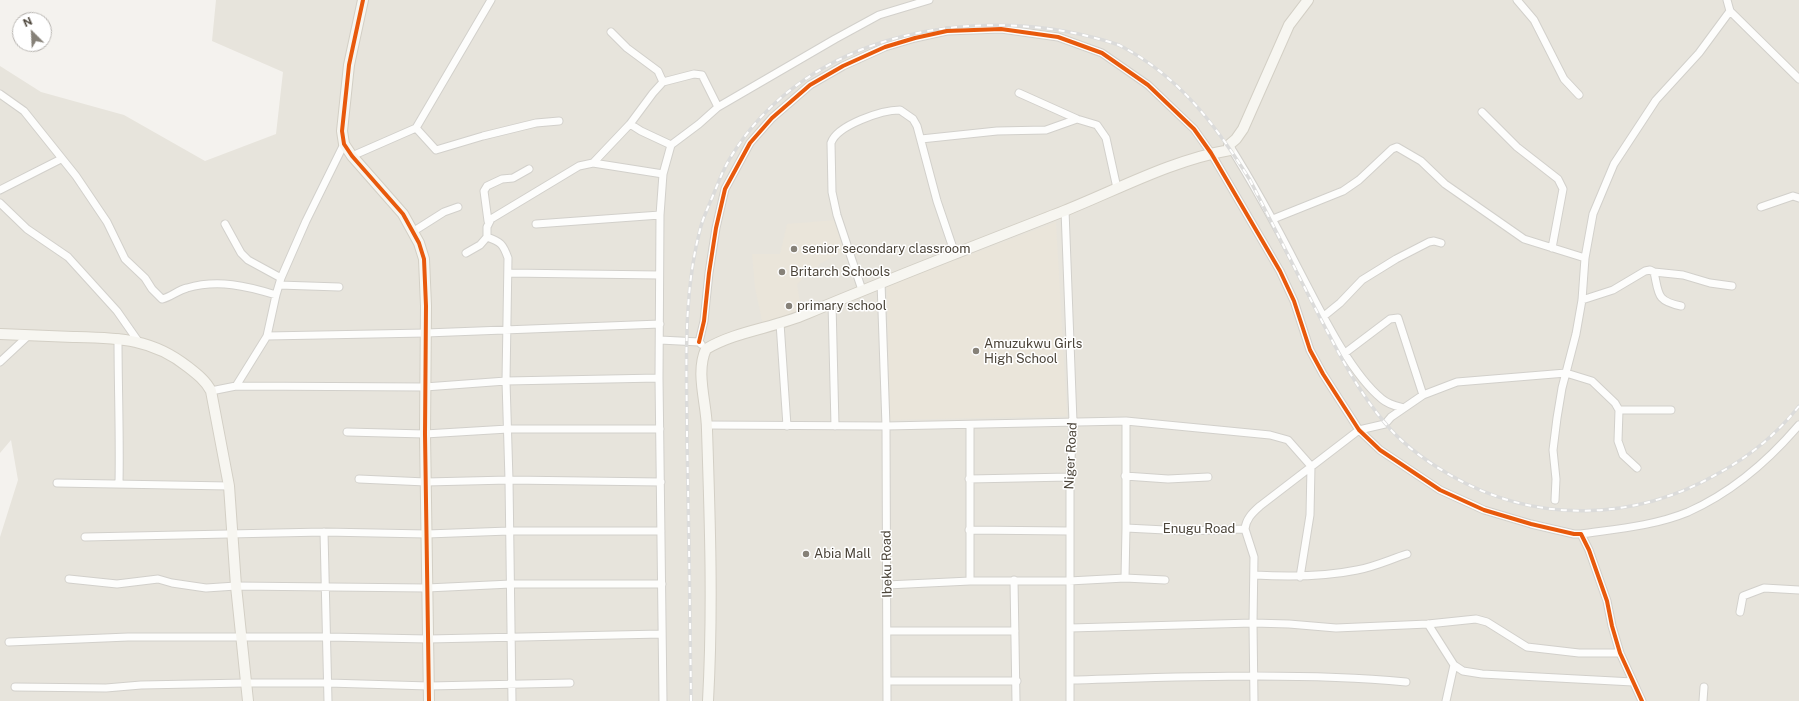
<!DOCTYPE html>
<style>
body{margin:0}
#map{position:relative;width:1799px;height:701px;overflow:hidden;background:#f4f2ee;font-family:"Public Sans",sans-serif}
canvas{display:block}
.north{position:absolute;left:12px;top:12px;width:40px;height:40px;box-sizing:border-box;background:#fff;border:1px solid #b7b4b0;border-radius:50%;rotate:336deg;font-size:11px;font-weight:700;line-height:16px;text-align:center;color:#4b4439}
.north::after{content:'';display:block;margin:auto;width:14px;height:18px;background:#868178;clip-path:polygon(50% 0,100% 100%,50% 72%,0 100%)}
</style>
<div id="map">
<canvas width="1799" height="701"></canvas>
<div class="north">N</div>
</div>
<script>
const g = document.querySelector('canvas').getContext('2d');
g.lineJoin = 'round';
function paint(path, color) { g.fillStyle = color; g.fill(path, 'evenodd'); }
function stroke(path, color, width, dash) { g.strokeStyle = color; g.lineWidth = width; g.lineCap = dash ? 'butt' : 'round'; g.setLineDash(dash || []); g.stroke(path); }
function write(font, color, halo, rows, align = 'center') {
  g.font = font + ' "Public Sans",sans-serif'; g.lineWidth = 3; g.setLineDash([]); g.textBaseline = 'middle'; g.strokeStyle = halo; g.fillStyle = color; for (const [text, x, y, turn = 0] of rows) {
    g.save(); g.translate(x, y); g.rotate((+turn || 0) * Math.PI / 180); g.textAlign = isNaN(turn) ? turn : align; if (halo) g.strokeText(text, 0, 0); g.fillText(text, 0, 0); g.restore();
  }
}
paint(new Path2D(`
 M 216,0 L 1799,0 L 1799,701 L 0,701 L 0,537 L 18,480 L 11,440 L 0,453 L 0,66 L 41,92 L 124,115 L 205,161 L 276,134 L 283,72 L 212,41 Z`), '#e7e4dc');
paint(new Path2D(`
 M 836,220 L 842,246 L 842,252 L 819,264 L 817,268 L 806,274 L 797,285 L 802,313 L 763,325 L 755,288 L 752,254 L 780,254 L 787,224 Z
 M 1056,222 L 1067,416 L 890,420 L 887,286 Z`), '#eae5da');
const street = new Path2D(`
 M 1517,0 L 1534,20 L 1564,79 L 1579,95
 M 1730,11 L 1799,79
 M 611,32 L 627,48 L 658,71 L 663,82
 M 1019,93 L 1077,119 L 1097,125 L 1106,138 L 1117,188
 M 0,94 L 24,111 L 76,176 L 107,222 L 125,259 L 145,278 L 152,289 L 162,299 C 171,297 178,290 187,288 C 218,279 247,286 276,295
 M 1482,112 L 1517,147 L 1558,179 L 1563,189 L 1552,248
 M 416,128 L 436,150 L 483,136 L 536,123 L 559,121
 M 921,139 L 997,131 L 1046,130 L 1077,119
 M 671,145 L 641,131 L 630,124 L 653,93 L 663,82 L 694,74 L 702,75 L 718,107
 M 1229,145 C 1255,186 1277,227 1299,270 C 1319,308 1349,372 1382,399 C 1389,405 1396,406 1404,408
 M 352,156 L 416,128 L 491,0
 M 593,163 L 630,124
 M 0,190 L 61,159
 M 0,203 L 27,229 L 68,257 L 117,311 L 138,341
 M 1761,207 L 1793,196 L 1799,198
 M 1065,210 L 1073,422 L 1070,477 L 1070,701
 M 1273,219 L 1343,191 L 1359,180 L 1392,149 L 1397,147 L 1421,161 L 1445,184 L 1524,239 L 1585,258
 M 488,221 L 484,191 L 487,186 L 502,179 L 513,178 L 529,169
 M 225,224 L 241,253 L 248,260 L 281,278
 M 536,224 L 660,215
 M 414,231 L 444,212 L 458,207
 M 487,237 L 487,227 L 491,219 L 579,166 L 593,163 L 663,174
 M 466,253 L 480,245 L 487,237 C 501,242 503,244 508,258 L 506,381 L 509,480 L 512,701
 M 1654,272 L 1683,275 L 1710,283 L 1732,286
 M 508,273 L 659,275
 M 881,282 L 886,426 L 887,701
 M 279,285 L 339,287
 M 862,290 L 837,215 L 832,192 L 831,143 C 837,125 882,110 900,110 L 913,119 L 917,126 L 937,201 L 955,254
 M 1582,300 L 1613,290 L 1645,271 L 1650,270 L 1654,272 C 1659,294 1656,301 1681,306
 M 832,303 L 835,426
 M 1324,316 L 1340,303 L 1362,280 L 1396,259 L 1429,242 L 1434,241 L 1441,243
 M 780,323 L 787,426
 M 267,336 L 426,333 L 660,324
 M 118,338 C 118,386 120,435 119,483
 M 660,340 L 699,342 L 701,344
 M 699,342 L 704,321 L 709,273 L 716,228 L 725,189 L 750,143 L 772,118 L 810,85 L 843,66 L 885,47 L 915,38 L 947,31 L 1001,29 L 1058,37 L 1102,53 L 1148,85 L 1194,129 L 1211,153 L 1280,271 L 1294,301 L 1310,350 L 1323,374 L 1359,430 L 1380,450 L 1440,490 L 1484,510 L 1531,524 L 1574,534 L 1581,534 L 1589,550 L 1607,601 L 1612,626 L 1620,653 L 1642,701
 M 1345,353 L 1390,319 L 1398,318 L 1423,395
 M 0,362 L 29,335
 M 236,386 L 267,336 L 276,295 L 281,278 L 306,221 L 344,144
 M 211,391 L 236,386 L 425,387 L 506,381 L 659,378
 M 1619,410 L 1671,410
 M 707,425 L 886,426 L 1126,421 L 1270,435 L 1288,440 L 1311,466 L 1310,515 L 1300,577
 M 970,425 L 970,581
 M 347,432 L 425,434 L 508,429 L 660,429
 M 1125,476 L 1168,479 L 1208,477
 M 359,479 L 426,482 L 509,480 L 661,482
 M 969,479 L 1070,477
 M 57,483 L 229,486
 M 1555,500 L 1556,479 L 1553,450 L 1557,418 L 1562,388 L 1576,334 L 1582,300 L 1585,258 L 1593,214 L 1614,164 L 1656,100 L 1699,53 L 1730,11 L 1727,0
 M 1126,528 L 1126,421
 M 1245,529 C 1246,519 1252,513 1260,506 L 1359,430 L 1385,424 L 1391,417 L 1423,395 L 1457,382 L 1566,373 L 1592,381 L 1615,403 L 1619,410 L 1618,441 L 1623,455 L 1637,468
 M 969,530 L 1069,531
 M 324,532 L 328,701
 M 1581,534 C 1616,529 1654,526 1688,512 C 1731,493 1769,460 1799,425
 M 85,537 L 324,532 L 427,534 L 509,531 L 661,531
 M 1255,575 C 1289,577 1323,577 1357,570 C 1374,567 1391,559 1407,554
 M 1125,578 L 1126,528 L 1185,531 L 1245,529 L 1254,557 L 1253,623 L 1254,701
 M 69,579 L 117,584 L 158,579 L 172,583 L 206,588 L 236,586 L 427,588 L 511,584 L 662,584
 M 1014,580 L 1016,701
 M 887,585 L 970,581 L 1069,581 L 1125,578 L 1165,580
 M 1740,612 L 1743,596 L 1764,588 L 1799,590
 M 1428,624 L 1454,665 L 1446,701
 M 1070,628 L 1253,623 L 1289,624 L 1336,628 L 1428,624 L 1476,619 L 1487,622 L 1527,647 L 1579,653 L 1620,653
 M 888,631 L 1015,631
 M 9,642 L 128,637 L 327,637 L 428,639 L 662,634
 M 1454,665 L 1463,671 L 1482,674 L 1633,682
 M 1070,680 C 1182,677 1294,672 1406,682
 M 887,681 L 1017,681
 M 15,687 L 106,688 L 141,685 L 246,683 L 328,683 L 429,686 L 570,683
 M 663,701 L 659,378 L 660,215 L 663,174 L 671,145 L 699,124 L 718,107 L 835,39 L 879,15 L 929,0
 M 1703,701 L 1704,687`);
const secondary = new Path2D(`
 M 363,0 L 349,65 L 342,131 L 344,144 L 352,156 L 403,214 L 419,243 L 424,259 L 426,306 L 425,434 L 429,701
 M 0,334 C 24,335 49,336 73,337 C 118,338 152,338 188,367 C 197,374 206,381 211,391 L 229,486 L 236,586 L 248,701
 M 708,701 C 713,611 710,520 707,430 C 707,404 695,373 706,349 C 736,331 774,328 806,314 C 891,278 977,245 1064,211 C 1119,189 1172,160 1230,150 L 1229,145 L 1236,139 L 1243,129 L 1289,25 L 1308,0`);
stroke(street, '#d2d0cb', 9);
stroke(secondary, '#d3cfc5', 12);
stroke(street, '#fdfdfc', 7);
stroke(secondary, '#f7f6f1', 10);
const rail = new Path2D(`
 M 691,701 C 690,614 689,526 687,439 C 687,368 682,295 701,226 C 704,216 708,207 712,198 C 717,186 722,172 729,160 C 806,29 984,0 1119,45 C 1179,76 1215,124 1250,180 C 1272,223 1293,265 1315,308 C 1336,348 1356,389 1385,423 C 1403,445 1426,461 1450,475 C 1535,524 1634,522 1719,473 C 1750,456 1777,434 1799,406`);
stroke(rail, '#dbdbda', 3.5);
stroke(rail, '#fff', 2, [6]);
stroke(new Path2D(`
 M 363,0 L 349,65 L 342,131 L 344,144 L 352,156 L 403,214 L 419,243 L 424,259 L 426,306 L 425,434 L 429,701
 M 699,342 L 704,321 L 709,273 L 716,228 L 725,189 L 750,143 L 772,118 L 810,85 L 843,66 L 885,47 L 915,38 L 947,31 L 1001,29 L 1058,37 L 1102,53 L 1148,85 L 1194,129 L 1211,153 L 1280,271 L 1294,301 L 1310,350 L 1323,374 L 1359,430 L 1380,450 L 1440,490 L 1484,510 L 1531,524 L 1574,534 L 1581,534 L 1589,550 L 1607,601 L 1612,626 L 1620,653 L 1642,701`), '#e8590c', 4);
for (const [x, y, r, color] of [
 [794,249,4,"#868178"],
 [782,272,4,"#868178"],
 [789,306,4,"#868178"],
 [976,351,4,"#868178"],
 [806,554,4,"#868178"]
]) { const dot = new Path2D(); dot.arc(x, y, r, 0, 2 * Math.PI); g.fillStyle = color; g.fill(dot); stroke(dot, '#fff', 1.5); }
write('13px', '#4b4439', '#fff', [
 ["senior secondary classroom",802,249],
 ["Britarch Schools",790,272],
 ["primary school",797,306],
 ["Amuzukwu Girls",984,344],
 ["High School",984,359],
 ["Abia Mall",814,554]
], 'left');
write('13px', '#4b4439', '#fff', [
 ["Niger Road",1071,456,-87],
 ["Enugu Road",1199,529],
 ["Ibeku Road",887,564,-91]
]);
</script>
